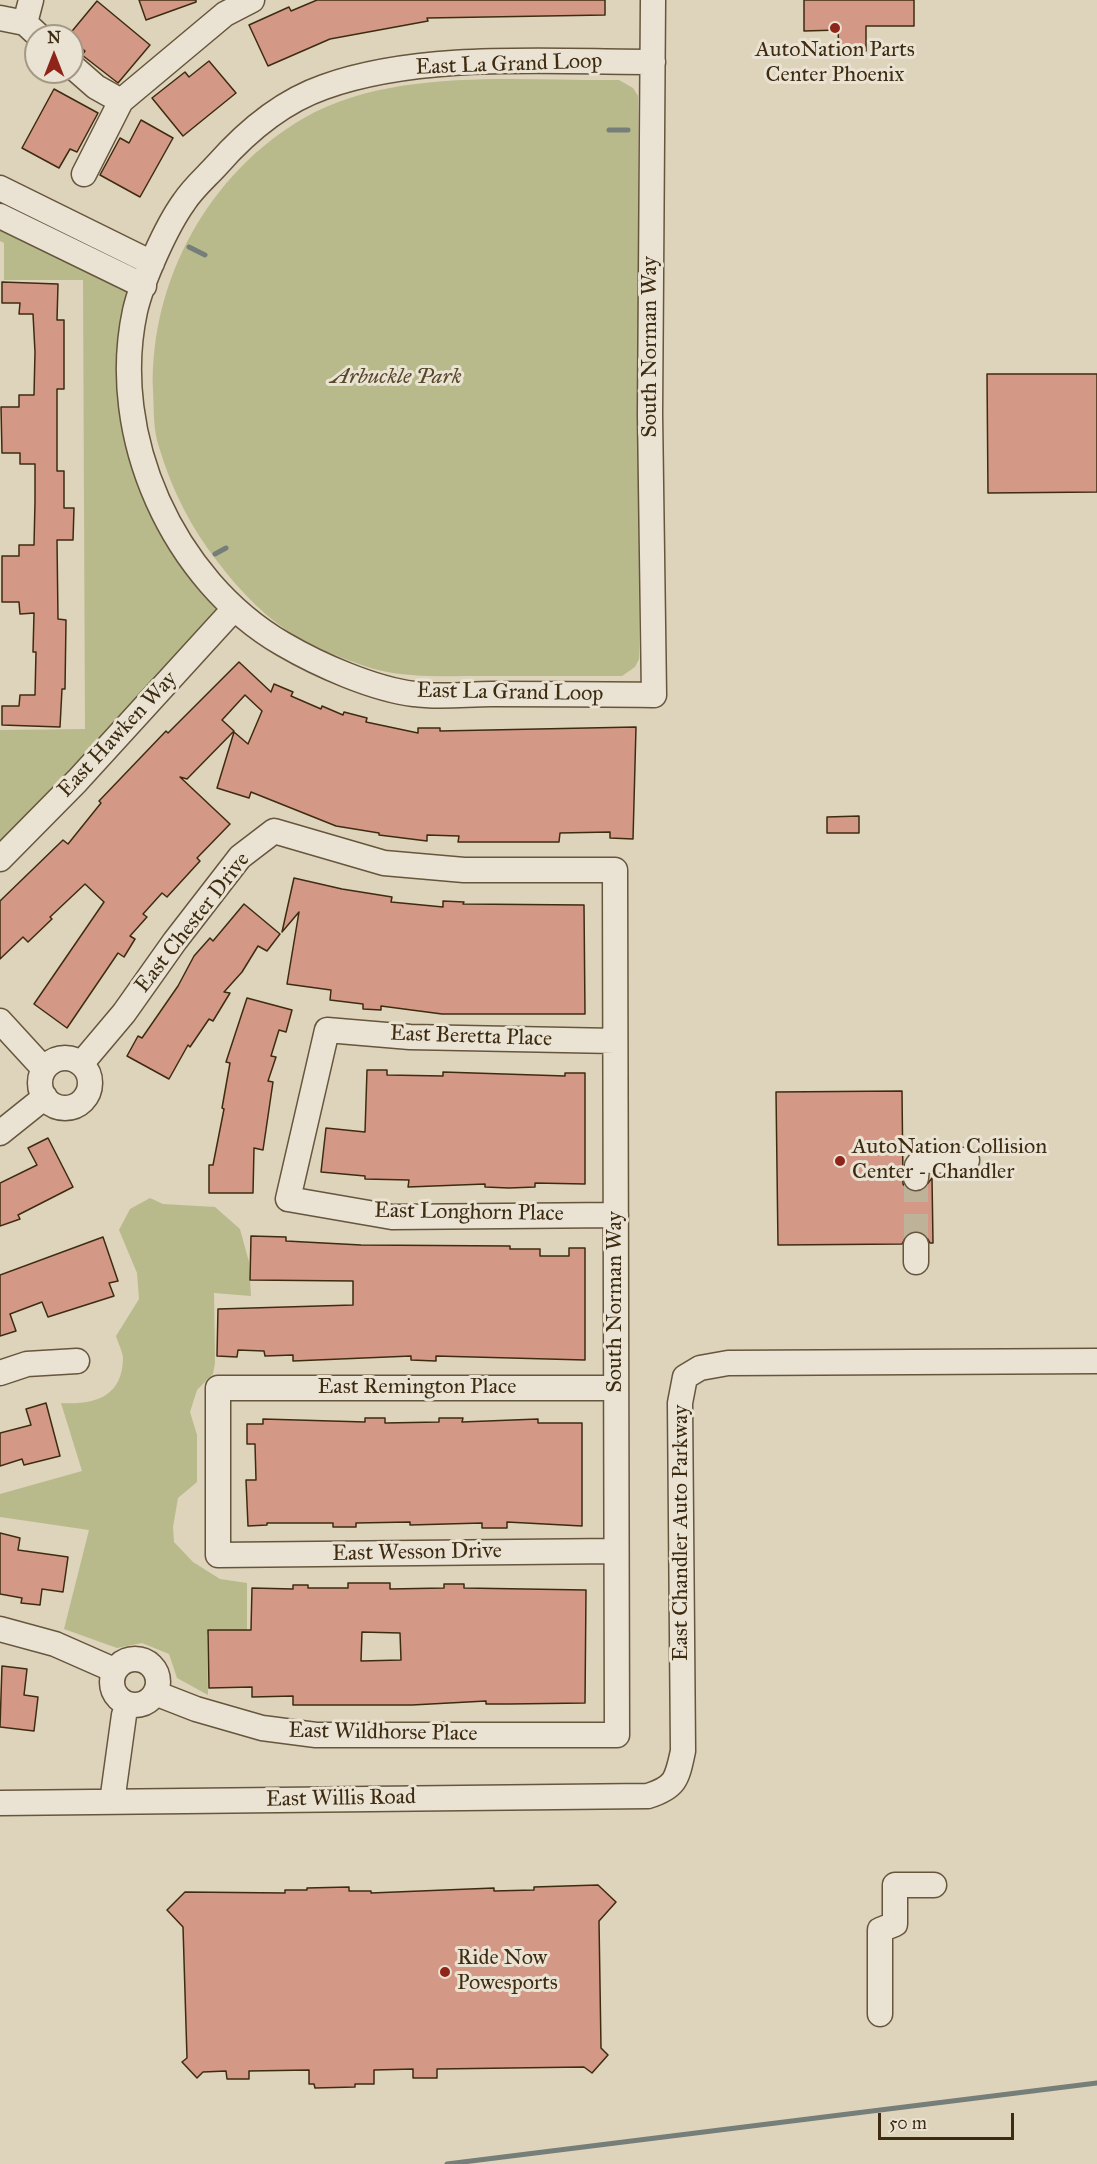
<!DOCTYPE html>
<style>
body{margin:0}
#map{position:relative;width:1097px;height:2164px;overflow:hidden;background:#ded3bb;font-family:"IM FELL Great Primer",serif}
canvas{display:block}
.north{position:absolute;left:24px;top:24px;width:60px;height:60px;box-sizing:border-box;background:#eae2d3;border:2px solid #a59985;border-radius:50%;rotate:0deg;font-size:16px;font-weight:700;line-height:24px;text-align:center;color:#3e2c11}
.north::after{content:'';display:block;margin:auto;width:21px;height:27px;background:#8f2418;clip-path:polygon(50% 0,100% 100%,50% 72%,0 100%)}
.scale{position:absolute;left:878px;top:2113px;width:136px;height:27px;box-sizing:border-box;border:3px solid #3e2c11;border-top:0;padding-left:8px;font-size:18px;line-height:21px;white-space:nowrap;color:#3e2c11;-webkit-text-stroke:4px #eae2d3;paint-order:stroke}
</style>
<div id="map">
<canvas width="1097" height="2164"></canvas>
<div class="north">N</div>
<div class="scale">50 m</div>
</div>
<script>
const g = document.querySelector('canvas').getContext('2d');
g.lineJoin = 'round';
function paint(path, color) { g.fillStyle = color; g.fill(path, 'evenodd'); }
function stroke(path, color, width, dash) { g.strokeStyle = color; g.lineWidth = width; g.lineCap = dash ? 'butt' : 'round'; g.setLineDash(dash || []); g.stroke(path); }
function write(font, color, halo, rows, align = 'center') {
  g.font = font + ' "IM FELL Great Primer",serif'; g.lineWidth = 6; g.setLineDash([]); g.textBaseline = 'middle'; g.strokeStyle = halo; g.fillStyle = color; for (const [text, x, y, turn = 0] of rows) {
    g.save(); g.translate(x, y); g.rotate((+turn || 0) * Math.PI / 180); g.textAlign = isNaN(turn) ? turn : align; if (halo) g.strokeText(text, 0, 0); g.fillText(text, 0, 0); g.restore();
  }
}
paint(new Path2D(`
 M 619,80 L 633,88 L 638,96 L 639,659 L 635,667 L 622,676 C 575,676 528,676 481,676 C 448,676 410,678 378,670 C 359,665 318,649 301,639 C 267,620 240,591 217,561 C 191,528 171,488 159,447 C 153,430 154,409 153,390 C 150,280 209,173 304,118 C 392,67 520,81 619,80 Z
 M 0,216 L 144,286 L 135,311 L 142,458 L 233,610 L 0,859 L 0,730 L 85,729 L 83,280 L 4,280 L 4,243 L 0,241 Z
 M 150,1198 L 163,1204 L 215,1207 L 240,1229 L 249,1262 L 251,1296 L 214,1293 L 215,1363 L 213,1374 L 197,1390 L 190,1412 L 197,1435 L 197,1482 L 178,1498 L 173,1527 L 174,1542 L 193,1562 L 220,1579 L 247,1583 L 247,1630 L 207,1634 L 208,1695 L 177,1678 L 169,1654 L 142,1643 L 117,1648 L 64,1629 L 89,1530 L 0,1517 L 0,1494 L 82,1471 L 61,1403 C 93,1405 122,1398 123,1359 C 123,1352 118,1343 116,1336 L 139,1299 L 137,1273 L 119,1230 L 130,1209 Z`), '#b9ba8b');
stroke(new Path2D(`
 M 609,130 L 628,130
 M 189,247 L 205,255
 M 215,554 L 226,548
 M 447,2164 L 1097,2083`), '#757e78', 5);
const building = new Path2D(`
 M 139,0 L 196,0 L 196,2 L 146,20 Z
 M 317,0 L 605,0 L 605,15 L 427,18 L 428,21 L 330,39 L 268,66 L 249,25 L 289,7 L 291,11 Z
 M 804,0 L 914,0 L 914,26 L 866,26 L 866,51 L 839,51 L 838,30 L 804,31 Z
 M 97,1 L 150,45 L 118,83 L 82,55 L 85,51 L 72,40 L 72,36 L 68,36 Z
 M 209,61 L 236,93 L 183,136 L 152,98 L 185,72 L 189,77 Z
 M 54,89 L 98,113 L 77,152 L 70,149 L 59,168 L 22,148 Z
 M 141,120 L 173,138 L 140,197 L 100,175 L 120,138 L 129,143 Z
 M 2,282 L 58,284 L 57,320 L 64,320 L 64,389 L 57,389 L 57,471 L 64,471 L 64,508 L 74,508 L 73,540 L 57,540 L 58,619 L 66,620 L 65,689 L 62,689 L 60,727 L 2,725 L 2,706 L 19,706 L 20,695 L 35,695 L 36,652 L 33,652 L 34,613 L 20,614 L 19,602 L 2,602 L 2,556 L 19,556 L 19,545 L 34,545 L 35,502 L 35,464 L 20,464 L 20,453 L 2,453 L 1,407 L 19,407 L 19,395 L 34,395 L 35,352 L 33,314 L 19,314 L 20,303 L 2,303 Z
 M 987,374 L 1097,374 L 1097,492 L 988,493 Z
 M 239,662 L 271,692 L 274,684 L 293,692 L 291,696 L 321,709 L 322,706 L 343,715 L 344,712 L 367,718 L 366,722 L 418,733 L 418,728 L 440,728 L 440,731 L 636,727 L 633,839 L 610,838 L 610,832 L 560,833 L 559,842 L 458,842 L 459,836 L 427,835 L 427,841 L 379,835 L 379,833 L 336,826 L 251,792 L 249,798 L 217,788 L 234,732 L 248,744 L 262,711 L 245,695 L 222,720 L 234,731 L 187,779 L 180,777 L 230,824 L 197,858 L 200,861 L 167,897 L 162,893 L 143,914 L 147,917 L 130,936 L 135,939 L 124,957 L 118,953 L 67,1028 L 34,1004 L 104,902 L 85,884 L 50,917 L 52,919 L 28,942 L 23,937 L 0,959 L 0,901 L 63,840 L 68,844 L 101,803 L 99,801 L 166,731 L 168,733 Z
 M 859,816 L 859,833 L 827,833 L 827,817 Z
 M 294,878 L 342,889 L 392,897 L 391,902 L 443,907 L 443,901 L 464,902 L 463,904 L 584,905 L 585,1014 L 442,1014 L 381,1006 L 381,1010 L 363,1009 L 363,1004 L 330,1000 L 331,990 L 287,984 L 299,912 L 282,932 Z
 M 244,904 L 280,934 L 267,951 L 258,946 L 242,972 L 224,992 L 230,993 L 213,1021 L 209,1019 L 190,1047 L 188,1045 L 169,1079 L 127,1056 L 138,1036 L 142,1038 L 178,986 L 194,956 L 210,938 L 213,941 Z
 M 247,998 L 292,1010 L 286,1032 L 279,1030 L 271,1056 L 276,1057 L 268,1081 L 273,1082 L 263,1150 L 254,1148 L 253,1193 L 209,1193 L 209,1165 L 213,1165 L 224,1109 L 222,1108 L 230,1063 L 226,1062 Z
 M 367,1070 L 387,1070 L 387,1075 L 443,1076 L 443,1072 L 565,1076 L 565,1073 L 585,1073 L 585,1184 L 535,1183 L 535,1187 L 509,1188 L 485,1187 L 485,1184 L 408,1187 L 409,1180 L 365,1179 L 365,1176 L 321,1172 L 326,1128 L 365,1132 Z
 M 902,1091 L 903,1184 L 908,1190 L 922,1191 L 932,1178 L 933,1243 L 930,1243 L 924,1233 L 915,1231 L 908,1233 L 902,1244 L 778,1245 L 776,1092 Z
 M 48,1138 L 73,1187 L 18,1215 L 20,1219 L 0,1226 L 0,1183 L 37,1165 L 28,1148 Z
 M 251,1236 L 286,1237 L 286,1241 L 361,1245 L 510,1246 L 510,1249 L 540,1249 L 540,1256 L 569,1256 L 569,1248 L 585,1248 L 585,1360 L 436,1356 L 436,1361 L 411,1360 L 411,1356 L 293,1361 L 293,1355 L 265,1356 L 264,1351 L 238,1350 L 237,1357 L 217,1356 L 218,1309 L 353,1305 L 353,1281 L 250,1280 Z
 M 103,1237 L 118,1281 L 109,1283 L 114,1296 L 48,1317 L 42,1302 L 10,1314 L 16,1331 L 0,1336 L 0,1275 Z
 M 46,1403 L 60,1456 L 24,1465 L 22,1459 L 0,1466 L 0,1433 L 31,1425 L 26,1409 Z
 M 365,1418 L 385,1418 L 385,1423 L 439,1422 L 439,1418 L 463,1418 L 462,1422 L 538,1419 L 538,1423 L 582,1423 L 582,1526 L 507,1522 L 507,1528 L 482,1528 L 482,1523 L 410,1525 L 410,1522 L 356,1523 L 356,1527 L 333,1527 L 333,1523 L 267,1523 L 267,1525 L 248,1526 L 246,1480 L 256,1480 L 255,1444 L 247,1444 L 247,1424 L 263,1424 L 263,1419 L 365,1422 Z
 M 0,1533 L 20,1538 L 18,1550 L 68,1557 L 63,1592 L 42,1589 L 40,1605 L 21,1603 L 22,1598 L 0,1594 Z
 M 348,1583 L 390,1583 L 390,1589 L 444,1588 L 444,1584 L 464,1584 L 464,1588 L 586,1590 L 585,1703 L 509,1704 L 486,1704 L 486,1701 L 412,1705 L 293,1705 L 293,1696 L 252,1697 L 252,1687 L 209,1688 L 208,1630 L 251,1630 L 252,1588 L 293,1589 L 293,1585 L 308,1585 L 308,1588 L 348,1588 ZM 362,1632 L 400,1633 L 401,1660 L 361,1661 Z
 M 2,1666 L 27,1669 L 24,1695 L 38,1697 L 34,1731 L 0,1727 Z
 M 598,1885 L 616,1902 L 599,1921 L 601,2048 L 608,2055 L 592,2073 L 584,2067 L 437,2069 L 437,2078 L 413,2078 L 413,2069 L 374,2070 L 374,2084 L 355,2084 L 355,2087 L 315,2088 L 314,2084 L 309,2084 L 309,2070 L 249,2071 L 249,2079 L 227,2079 L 226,2071 L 203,2072 L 197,2078 L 182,2062 L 187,2058 L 183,1927 L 167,1910 L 185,1892 L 285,1893 L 285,1890 L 307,1890 L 307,1888 L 349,1887 L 349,1891 L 371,1891 L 371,1893 L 494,1888 L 494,1891 L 534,1890 L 534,1887 Z`);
paint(building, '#d49986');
stroke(building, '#3e2c11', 1.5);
stroke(new Path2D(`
 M 916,1178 L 916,1245`), '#beb299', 24, [24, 12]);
const minor = new Path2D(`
 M 0,18 L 25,23 L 39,36
 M 25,23 L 31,0
 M 653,62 C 549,62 422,52 324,87 C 281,102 246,132 217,165 C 206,177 193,188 184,202 C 166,227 142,281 135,311 C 108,436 173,580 283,644 C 319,665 373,689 414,694 C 439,698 467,694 492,694 C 546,694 600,694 654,695 L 650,414 L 653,0
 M 72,66 L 96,87 L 121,101 L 225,14 L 252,0
 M 84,174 L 121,101
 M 0,188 L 152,263
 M 0,216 L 144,286
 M 0,859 L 77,781 L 233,610
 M 0,1021 L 44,1069
 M 615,1041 L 410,1037 L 327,1030 L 288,1199 L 392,1217 L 616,1215
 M40 1083a25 25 0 1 1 50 0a25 25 0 1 1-50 0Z
 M 81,1064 L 124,1013 L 175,941 L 240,857 L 274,831 L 384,863 L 464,870 L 615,870 L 617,1735 L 316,1735 L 262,1728 L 196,1709 L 155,1693
 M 0,1133 L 45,1097
 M 916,1178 L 917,1166 L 921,1161 L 967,1160
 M 916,1245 L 916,1262
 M 0,1373 L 27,1364 L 77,1361
 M 616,1388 L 218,1388 L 218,1555 L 616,1551
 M 0,1629 L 55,1644 L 114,1670
 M112 1682a23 23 0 1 1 46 0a23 23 0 1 1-46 0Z
 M 112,1802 L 124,1715 L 128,1704
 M 0,1803 L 648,1796 C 676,1787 677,1779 683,1751 L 680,1403 L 685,1377 L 700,1368 L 728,1363 L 1097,1361
 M 880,2014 L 880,1930 L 895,1924 L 895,1885 L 934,1885`);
stroke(minor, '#66563c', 27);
stroke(minor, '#eae2d3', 24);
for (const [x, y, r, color] of [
 [835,28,6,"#8f2418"],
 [840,1161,6,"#8f2418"],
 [445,1972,6,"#8f2418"]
]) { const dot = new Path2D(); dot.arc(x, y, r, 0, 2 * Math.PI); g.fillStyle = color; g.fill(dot); stroke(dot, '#eae2d3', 2); }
write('22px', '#3e2c11', '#eae2d3', [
 ["AutoNation Parts",835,51,"center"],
 ["Center Phoenix",835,76,"center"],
 ["AutoNation Collision",852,1148],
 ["Center - Chandler",852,1173],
 ["Ride Now",457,1959],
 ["Powesports",457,1984]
], 'left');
write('22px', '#3e2c11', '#eae2d3', [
 ["East La Grand Loop",509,65,-2],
 ["South Norman Way",651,347,-90],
 ["East La Grand Loop",510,693,1],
 ["East Hawken Way",118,735,-47],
 ["East Chester Drive",193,923,-52],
 ["East Beretta Place",471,1037,2],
 ["East Longhorn Place",469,1213,1],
 ["South Norman Way",616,1302,-90],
 ["East Remington Place",417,1388],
 ["East Chandler Auto Parkway",682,1533,-90],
 ["East Wesson Drive",417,1553,-1],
 ["East Wildhorse Place",383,1733,1],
 ["East Willis Road",341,1799,-1]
]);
write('italic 22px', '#574829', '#eae2d3', [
 ["Arbuckle Park",396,378]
]);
</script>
